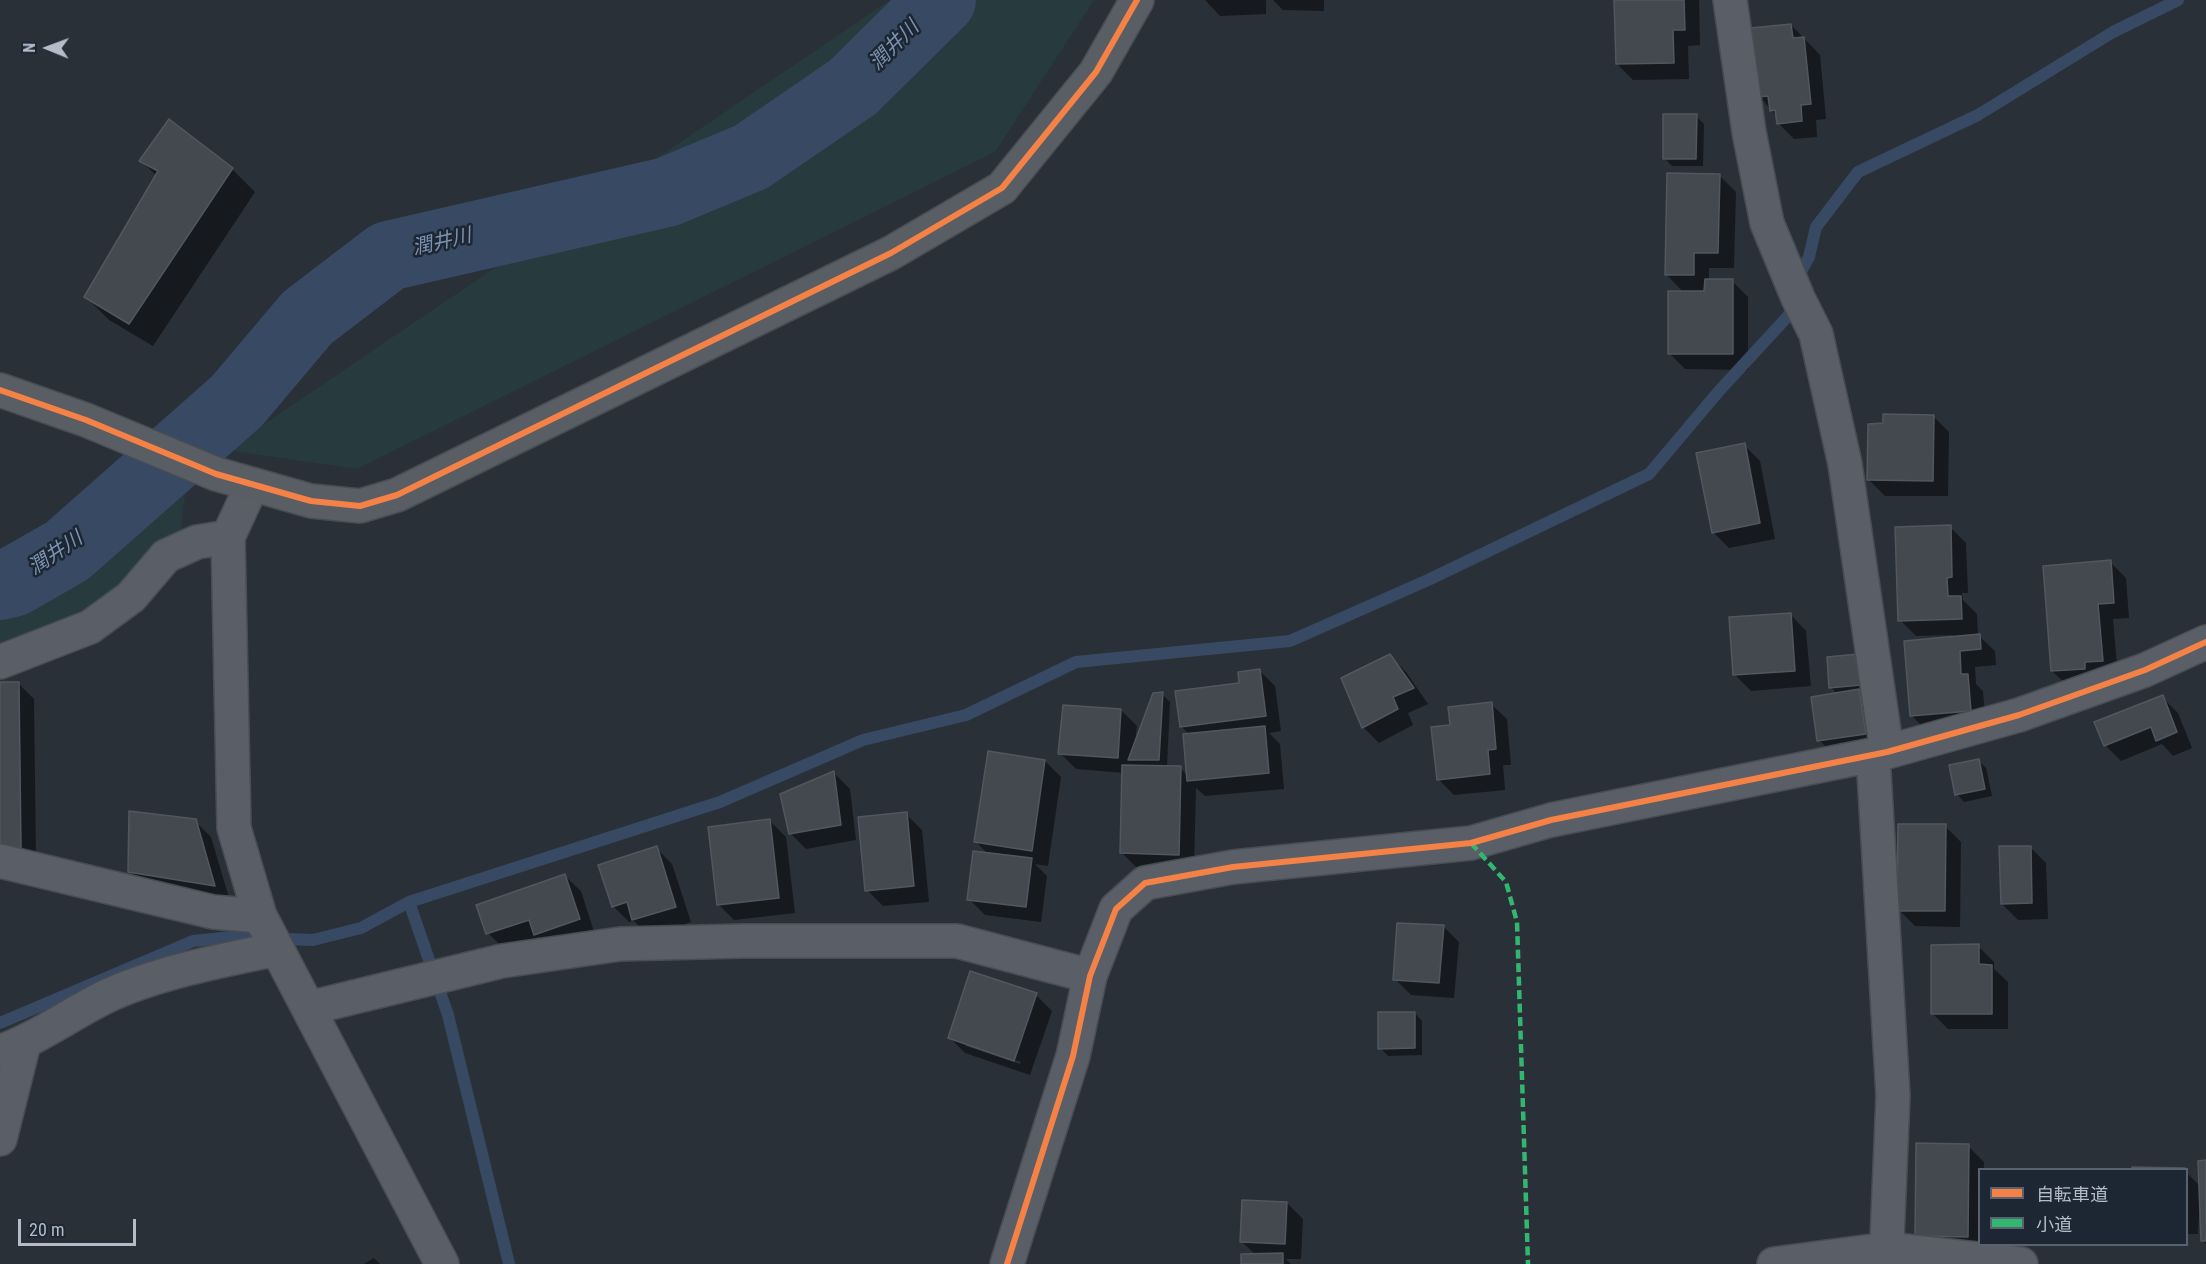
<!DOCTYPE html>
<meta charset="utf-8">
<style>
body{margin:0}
#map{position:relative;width:2206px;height:1264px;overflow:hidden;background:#2a3038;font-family:"Roboto Condensed","Noto Sans JP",sans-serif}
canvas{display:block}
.legend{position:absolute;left:1978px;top:1168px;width:210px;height:78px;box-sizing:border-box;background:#1d2633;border:2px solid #59626f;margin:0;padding:8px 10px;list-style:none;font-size:18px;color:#b4bcc9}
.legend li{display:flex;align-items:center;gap:12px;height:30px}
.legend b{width:30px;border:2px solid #59626f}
.north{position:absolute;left:18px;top:18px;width:60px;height:60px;-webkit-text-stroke:4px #1d2633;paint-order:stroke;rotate:271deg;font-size:16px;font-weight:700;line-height:24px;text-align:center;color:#b4bcc9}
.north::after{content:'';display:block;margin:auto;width:21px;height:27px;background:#b4bcc9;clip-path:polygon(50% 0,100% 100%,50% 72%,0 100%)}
.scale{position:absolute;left:18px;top:1219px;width:118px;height:27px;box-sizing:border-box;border:3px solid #b4bcc9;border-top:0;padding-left:8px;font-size:18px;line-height:21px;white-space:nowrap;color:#b4bcc9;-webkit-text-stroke:4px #1d2633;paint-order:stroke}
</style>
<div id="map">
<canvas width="2206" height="1264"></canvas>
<ul class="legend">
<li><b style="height:8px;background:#f48246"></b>自転車道</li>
<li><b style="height:8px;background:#33b770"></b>小道</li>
</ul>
<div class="north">N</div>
<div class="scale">20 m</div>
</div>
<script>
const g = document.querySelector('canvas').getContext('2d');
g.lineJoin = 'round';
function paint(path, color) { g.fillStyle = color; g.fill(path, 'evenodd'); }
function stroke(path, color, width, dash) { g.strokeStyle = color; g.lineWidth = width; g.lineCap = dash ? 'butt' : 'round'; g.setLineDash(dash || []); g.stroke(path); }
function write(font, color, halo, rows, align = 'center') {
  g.font = font + ' "Roboto Condensed","Noto Sans JP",sans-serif'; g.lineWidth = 5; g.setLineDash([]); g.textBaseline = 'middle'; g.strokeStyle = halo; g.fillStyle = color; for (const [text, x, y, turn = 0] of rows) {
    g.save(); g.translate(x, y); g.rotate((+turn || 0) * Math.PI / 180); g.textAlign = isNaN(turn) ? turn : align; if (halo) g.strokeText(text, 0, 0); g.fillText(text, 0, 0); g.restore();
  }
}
paint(new Path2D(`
 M 890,0 L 1094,0 L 995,152 L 357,469 L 226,450 Z
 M 187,477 L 181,529 L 142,584 L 0,659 L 0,598 Z`), '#273a3e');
paint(new Path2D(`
 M 1205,0 L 1266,0 L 1266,14 L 1220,16 Z
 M 1273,0 L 1324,0 L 1324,11 L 1283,10 Z
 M 1616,0 L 1699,0 L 1700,45 L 1688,46 L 1689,79 L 1633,80 L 1617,64 Z
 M 1791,25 L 1820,55 L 1826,119 L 1816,120 L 1817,137 L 1794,139 L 1778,123 L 1777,117 L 1759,96 Z
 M 1696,116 L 1704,124 L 1703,166 L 1672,166 L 1664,158 Z
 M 141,161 L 232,169 L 255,192 L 153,346 L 109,320 L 86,297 L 157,176 Z
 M 1720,176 L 1736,192 L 1734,268 L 1709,268 L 1709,280 L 1732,281 L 1748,297 L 1748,370 L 1685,369 L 1669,353 L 1684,293 L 1666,274 Z
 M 1933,416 L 1949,432 L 1948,496 L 1885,496 L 1869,480 Z
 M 1744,445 L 1760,461 L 1775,539 L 1729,548 L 1713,532 Z
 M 1950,527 L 1966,543 L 1968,593 L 1962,593 L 1963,600 L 1977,614 L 1978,635 L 1995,651 L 1996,665 L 1975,667 L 1976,684 L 1983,691 L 1986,726 L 1928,732 L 1912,716 L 1953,635 L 1916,636 L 1900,620 Z
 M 2110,562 L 2126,578 L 2129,618 L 2113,619 L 2118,676 L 2068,686 L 2052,671 Z
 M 1791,615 L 1806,631 L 1811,686 L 1751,691 L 1735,675 Z
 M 1857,655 L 1868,692 L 1861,693 L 1874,706 L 1881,749 L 1835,756 L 1819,740 L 1837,694 L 1831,687 Z
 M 1390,656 L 1406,672 L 1428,704 L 1408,713 L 1413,725 L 1379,743 L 1363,727 Z
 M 1259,670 L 1275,686 L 1281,731 L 1269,733 L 1280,744 L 1284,789 L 1205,796 L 1196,788 L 1194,870 L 1138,869 L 1122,853 L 1124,773 L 1076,769 L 1060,753 L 1121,710 L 1137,726 L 1135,743 L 1162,694 L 1170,702 L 1167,767 L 1180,768 L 1188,776 L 1190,735 L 1181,726 Z
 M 0,683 L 18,683 L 34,699 L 36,864 L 3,864 Z
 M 2162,697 L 2178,713 L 2192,748 L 2173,756 L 2162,744 L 2121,761 L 2105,745 Z
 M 1491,704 L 1507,719 L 1511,765 L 1503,765 L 1505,790 L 1454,795 L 1438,779 L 1451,726 Z
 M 1978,760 L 1986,768 L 1992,796 L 1964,802 L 1957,794 Z
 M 1045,761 L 1061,777 L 1048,866 L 1035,864 L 1047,876 L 1041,922 L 985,915 L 969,899 L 989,855 L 976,842 Z
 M 834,773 L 850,789 L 856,840 L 806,849 L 790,833 Z
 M 906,814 L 922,830 L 929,902 L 883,906 L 867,890 Z
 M 195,821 L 211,837 L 230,901 L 146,887 L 130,871 Z
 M 770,821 L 786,837 L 795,913 L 734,920 L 718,904 Z
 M 1945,826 L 1961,842 L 1960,927 L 1915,926 L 1899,910 Z
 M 2030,847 L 2046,863 L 2048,919 L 2018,920 L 2002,904 Z
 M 656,848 L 672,864 L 691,922 L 649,936 L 634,921 L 629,922 L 613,906 Z
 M 565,876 L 581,891 L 595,935 L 552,950 L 539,937 L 504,949 L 488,933 Z
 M 1443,926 L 1459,942 L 1454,998 L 1411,995 L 1395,979 Z
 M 1978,946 L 1994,962 L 1994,969 L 2008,982 L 2008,1029 L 1948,1029 L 1932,1013 Z
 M 1036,995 L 1052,1011 L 1030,1075 L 965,1053 L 949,1037 ZM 966,1043 L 1021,1062 L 1020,1064 L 966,1046 Z
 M 1415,1013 L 1422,1021 L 1422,1055 L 1388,1056 L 1380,1048 Z
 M 1968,1146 L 1984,1162 L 1984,1170 L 1980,1170 L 1980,1244 L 1916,1236 Z
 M 2206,1162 L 2206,1244 L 2203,1241 L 2201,1214 L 2199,1214 L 2198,1234 L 2186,1234 L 2186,1172 L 2200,1186 Z
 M 1287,1203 L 1303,1219 L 1301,1259 L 1286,1259 L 1291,1264 L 1243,1264 L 1256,1255 L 1241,1241 Z
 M 374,1258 L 380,1264 L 364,1264 Z`), '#0007');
stroke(new Path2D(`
 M 1796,281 L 1809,257 L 1816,227 L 1858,172 L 1978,115 L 2113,32 L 2178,0
 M 409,902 L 448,1015 L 509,1264
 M 0,1023 L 193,941 L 232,937 L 313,940 L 361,928 L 409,902 L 720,802 L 863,740 L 966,715 L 1076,662 L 1290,641 L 1428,580 L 1649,474 L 1719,391 L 1789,315 L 1792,301`), '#384963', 12);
stroke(new Path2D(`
 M 0,585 L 13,582 L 67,551 L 237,401 L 307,318 L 388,256 L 667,192 L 751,157 L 853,87 L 941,0`), '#384963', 70);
const building = new Path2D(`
 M 1614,0 L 1684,0 L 1685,30 L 1673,30 L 1674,63 L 1616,64 Z
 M 1791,24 L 1793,38 L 1804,37 L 1811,104 L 1801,105 L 1802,121 L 1777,124 L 1775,110 L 1770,111 L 1768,96 L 1758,97 L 1751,28 Z
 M 1663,114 L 1697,114 L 1696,159 L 1663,159 Z
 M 169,119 L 233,168 L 129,324 L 84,297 L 158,171 L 139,161 Z
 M 1667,173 L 1720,174 L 1718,253 L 1694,253 L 1694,275 L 1665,275 Z
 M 1705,279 L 1733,279 L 1733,354 L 1668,354 L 1668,291 L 1704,291 Z
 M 1883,414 L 1934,415 L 1933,481 L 1867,480 L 1868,424 L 1883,423 Z
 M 1745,443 L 1760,523 L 1712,533 L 1696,453 Z
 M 1951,525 L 1952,577 L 1947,578 L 1948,596 L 1961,596 L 1962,619 L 1898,621 L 1895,527 Z
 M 2111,560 L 2114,603 L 2098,604 L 2103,661 L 2085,662 L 2085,669 L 2051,671 L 2043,566 Z
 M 1791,613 L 1795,671 L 1733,675 L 1729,617 Z
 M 1980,634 L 1981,649 L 1960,651 L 1961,674 L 1968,674 L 1971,711 L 1910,716 L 1904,641 Z
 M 1390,654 L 1414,688 L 1393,697 L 1398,709 L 1362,728 L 1341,678 Z
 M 1858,654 L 1861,685 L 1829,688 L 1827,657 Z
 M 1260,669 L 1266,716 L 1180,727 L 1175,691 L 1239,683 L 1238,672 Z
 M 0,682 L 19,682 L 21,849 L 0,849 Z
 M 1859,689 L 1866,734 L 1817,741 L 1811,697 Z
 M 1163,692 L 1159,760 L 1128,760 L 1153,693 Z
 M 2163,695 L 2177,732 L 2156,741 L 2151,727 L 2104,746 L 2094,722 Z
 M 1492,702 L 1496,749 L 1488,750 L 1490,774 L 1437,780 L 1431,727 L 1450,725 L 1448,707 Z
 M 1063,705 L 1121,709 L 1118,758 L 1058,754 Z
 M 1265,726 L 1269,773 L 1187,781 L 1183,734 Z
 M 988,751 L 1045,760 L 1032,851 L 974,842 Z
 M 1979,759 L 1985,789 L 1955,795 L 1949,765 Z
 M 1122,765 L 1181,766 L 1179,855 L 1120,853 Z
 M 834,771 L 841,825 L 789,834 L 780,794 Z
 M 129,811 L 196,819 L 215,886 L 128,872 Z
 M 907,812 L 914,886 L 865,891 L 858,817 Z
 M 770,819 L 779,898 L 717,905 L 708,827 Z
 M 1898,824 L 1946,824 L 1945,911 L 1897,911 Z
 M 657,846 L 676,907 L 632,920 L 627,902 L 612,907 L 598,865 Z
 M 1999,846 L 2031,846 L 2032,903 L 2001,904 Z
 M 973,851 L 1032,858 L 1026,907 L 967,900 Z
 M 565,874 L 580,919 L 534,935 L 529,920 L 486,934 L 476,905 Z
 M 1397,923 L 1444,925 L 1439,983 L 1393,980 Z
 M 1979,944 L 1979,964 L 1992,965 L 1992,1014 L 1931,1014 L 1931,945 Z
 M 970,971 L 1037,993 L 1014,1061 L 948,1038 Z
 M 1378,1012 L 1415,1012 L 1415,1048 L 1378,1049 Z
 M 1916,1143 L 1969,1144 L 1968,1237 L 1915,1236 Z
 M 2206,1160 L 2206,1241 L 2201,1241 L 2198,1161 Z
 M 2132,1167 L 2185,1168 L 2185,1170 L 2132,1170 Z
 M 1242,1200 L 1287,1202 L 1285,1244 L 1240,1242 Z
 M 1283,1253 L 1283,1264 L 1241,1264 L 1241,1254 Z`);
paint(building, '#444950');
stroke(building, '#52575f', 1.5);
const street = new Path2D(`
 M 1730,0 L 1749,132 L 1767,223 L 1798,298 L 1816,334 L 1845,464 L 1887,752
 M 252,485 L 228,537 L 234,828 L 260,916 L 442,1264
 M 0,662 L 90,627 L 131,597 L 166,556 L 197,542 L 228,537
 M 1873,755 L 1893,1096 L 1886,1264
 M 0,861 L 213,912 L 260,916
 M 309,1008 L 502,961 L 620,944 L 743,941 L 957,941 L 1090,976
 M 0,1052 C 38,1038 69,1015 105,997 C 155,973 223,960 277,949
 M 0,1139 L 24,1043
 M 1007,1264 L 1073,1056 L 1090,976 L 1116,909 L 1145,883 L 1233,867 L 1471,843 L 1551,820 L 1887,752 L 2019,715 L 2145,670 L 2206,642
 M 1774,1264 L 1887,1249 L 2021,1264`);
const secondary = new Path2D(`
 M 0,390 L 86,420 L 216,474 L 311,501 L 360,506 L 397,495 L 891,253 L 1002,188 L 1096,72 L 1137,0`);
stroke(street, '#484c53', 36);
stroke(secondary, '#484c53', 36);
stroke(street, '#5a5e66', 33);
stroke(secondary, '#595d64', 33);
stroke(new Path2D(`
 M 1471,843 L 1506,882 L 1517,922 L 1528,1264`), '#33b770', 4.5, [9, 4.5]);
stroke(new Path2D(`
 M 0,390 L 86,420 L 216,474 L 311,501 L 360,506 L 397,495 L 891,253 L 1002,188 L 1096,72 L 1137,0
 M 1007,1264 L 1073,1056 L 1090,976 L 1116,909 L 1145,883 L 1233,867 L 1471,843 L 1551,820 L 1887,752 L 2019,715 L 2145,670 L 2206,642`), '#f48246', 6);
write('italic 20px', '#7c92b1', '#1d2633', [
 ["潤井川",895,46,-45],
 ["潤井川",442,243,-13],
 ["潤井川",56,554,-34]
]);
</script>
